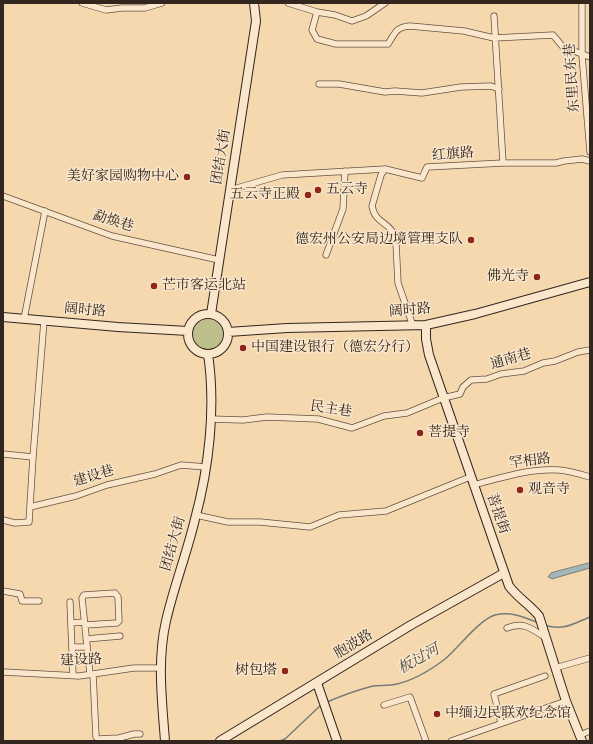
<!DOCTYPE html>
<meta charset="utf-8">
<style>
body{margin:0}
#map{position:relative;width:593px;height:744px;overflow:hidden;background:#f6d8af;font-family:"IM FELL Double Pica",serif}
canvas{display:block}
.frame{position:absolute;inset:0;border:4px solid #32261f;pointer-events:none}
</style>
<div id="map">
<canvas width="593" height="744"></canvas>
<div class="frame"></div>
</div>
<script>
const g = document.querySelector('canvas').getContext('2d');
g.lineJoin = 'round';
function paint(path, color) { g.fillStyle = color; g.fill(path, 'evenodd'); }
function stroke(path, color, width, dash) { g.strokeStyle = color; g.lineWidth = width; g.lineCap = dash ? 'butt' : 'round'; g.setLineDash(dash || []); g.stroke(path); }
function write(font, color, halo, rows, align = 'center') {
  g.font = font + ' "IM FELL Double Pica","Noto Serif SC",serif'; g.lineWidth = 3; g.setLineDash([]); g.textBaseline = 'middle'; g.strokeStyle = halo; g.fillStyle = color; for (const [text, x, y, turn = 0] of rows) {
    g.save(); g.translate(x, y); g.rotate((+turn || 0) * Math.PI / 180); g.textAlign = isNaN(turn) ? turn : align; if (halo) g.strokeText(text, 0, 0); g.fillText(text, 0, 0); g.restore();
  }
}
paint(new Path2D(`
 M193 334a15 15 0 1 1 30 0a15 15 0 1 1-30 0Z`), '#bcbf8b');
const water = new Path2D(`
 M 590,563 L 590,568 L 555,578 L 553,579 L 548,577 L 551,573 Z`);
paint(water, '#a3b6b7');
stroke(water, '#767c7a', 1);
stroke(new Path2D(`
 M 544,625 C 564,631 572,624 590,617
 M 327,702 C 341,696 357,690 373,686 C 380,685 389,686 397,684 C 414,680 432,669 445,659 C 459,647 479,620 495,615 C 511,611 524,617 539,623
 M 280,741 L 285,739 L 321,705`), '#767c7a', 1.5);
const street = new Path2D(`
 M 82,3 L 106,10 L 122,8 L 145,8 L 162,3
 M 288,3 L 317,12 L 335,15 L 352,21 L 366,16 L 385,3
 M 582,3 L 582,55 L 590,152
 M 317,12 L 312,30 L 317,39 L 336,44 L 388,44 C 395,33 396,27 410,26 L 464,31 L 494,38 L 553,35 L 563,47 L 590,57
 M 494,16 L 503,163
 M 319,84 L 339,84 L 385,92 L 395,91 L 422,93 L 461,87 L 491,86 L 499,89
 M 385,169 L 381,175 L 372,206 C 375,222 385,221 392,231 C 394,234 395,239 396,243 L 398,283 L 413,326
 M 230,190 L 282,175 L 385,169 L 422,178 L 427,167 L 503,163 L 556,163 L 564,161 L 582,159 L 590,161
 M 3,196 L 112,236 L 219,260
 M 326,255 L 343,209 L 345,171
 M 24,319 L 45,211
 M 210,419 L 243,420 L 267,417 L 318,419 L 352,428 L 384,416 L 407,413 L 443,398 L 460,394 L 463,387 L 471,380 L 487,379 L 501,374 L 524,371 L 543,363 L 555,361 L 578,352 L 590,350
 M 3,454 L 33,457
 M 473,485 C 501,478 530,468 559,470 C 570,471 580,474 590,477
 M 30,507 L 76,496 L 107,485 L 155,474 L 181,465 L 206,467
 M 196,515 L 228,522 L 260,522 L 310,527 L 339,515 L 386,511 L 470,477
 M 3,520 L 15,523 L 29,522 L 33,457 L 44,321
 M 3,591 L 20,594 L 22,601 L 39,601
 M 70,602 L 73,675
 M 71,623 L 84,622
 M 85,625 L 117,623 L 119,621 L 118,597 L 115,593 L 84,595 L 82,598 L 90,674
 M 507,628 C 524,621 532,629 546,638
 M 86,639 L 120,636
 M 72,647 L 87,647
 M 555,668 L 590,658
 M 3,672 L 79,676 L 134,668 L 160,668
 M 93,674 L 96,737 L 99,739 L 119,738 L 134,734 L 140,734
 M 384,705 L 410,697 L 426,741
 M 501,723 L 494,694 L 545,676
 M 580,735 L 590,731
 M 451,741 L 566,701`);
const secondary = new Path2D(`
 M 211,314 L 256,21 L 254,3
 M188 334a20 20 0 1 1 40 0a20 20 0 1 1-40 0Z
 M 3,317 L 118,327 L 188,331
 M 426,325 L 426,339 L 429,355 L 509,586 C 518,598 530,605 539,616 L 566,701 L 582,741
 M 228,332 L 287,328 L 426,325 L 475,314 L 590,282
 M 317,683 L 337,741
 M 165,741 C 162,701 157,660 166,621 C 174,586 187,553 195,519 C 209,468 216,407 208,354
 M 220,741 L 411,625 L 504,573`);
stroke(street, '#635243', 7);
stroke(secondary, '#32261f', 10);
stroke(street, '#f9e6cb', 5.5);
stroke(secondary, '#f9e6cb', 8);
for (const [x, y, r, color] of [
 [187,177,4,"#8f2418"],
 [318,190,4,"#8f2418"],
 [308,195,4,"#8f2418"],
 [471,240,4,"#8f2418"],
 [537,277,4,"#8f2418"],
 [154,286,4,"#8f2418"],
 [243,348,4,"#8f2418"],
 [420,433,4,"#8f2418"],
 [520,490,4,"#8f2418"],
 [285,671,4,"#8f2418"],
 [437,714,4,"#8f2418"]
]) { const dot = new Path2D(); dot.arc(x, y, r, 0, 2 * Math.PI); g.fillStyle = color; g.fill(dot); stroke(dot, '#f9e6cb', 1.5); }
write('14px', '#32261f', '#f9e6cb', [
 ["东里民东巷",573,78,-94],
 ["红旗路",453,155,-4],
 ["团结大街",222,157,-81],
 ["勐焕巷",113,222,17],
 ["阔时路",85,311,5],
 ["阔时路",410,311,-5],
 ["通南巷",511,360,-16],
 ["民主巷",331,410,8],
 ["罕相路",530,462,-7],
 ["建设巷",94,477,-17],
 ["菩提街",497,514,71],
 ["团结大街",174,544,-74],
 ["胞波路",354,645,-31],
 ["建设路",81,661,-3]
]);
write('14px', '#32261f', '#f9e6cb', [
 ["美好家园购物中心",179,177,"right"],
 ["五云寺",326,190],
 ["五云寺正殿",300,195,"right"],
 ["德宏州公安局边境管理支队",463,240,"right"],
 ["佛光寺",529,277,"right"],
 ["芒市客运北站",162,286],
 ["中国建设银行（德宏分行）",251,348],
 ["菩提寺",428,433],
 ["观音寺",528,490],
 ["树包塔",277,671,"right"],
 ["中缅边民联欢纪念馆",445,714]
], 'left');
write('italic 15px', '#4e4a45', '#f9e6cb', [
 ["板过河",419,660,-29]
]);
</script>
